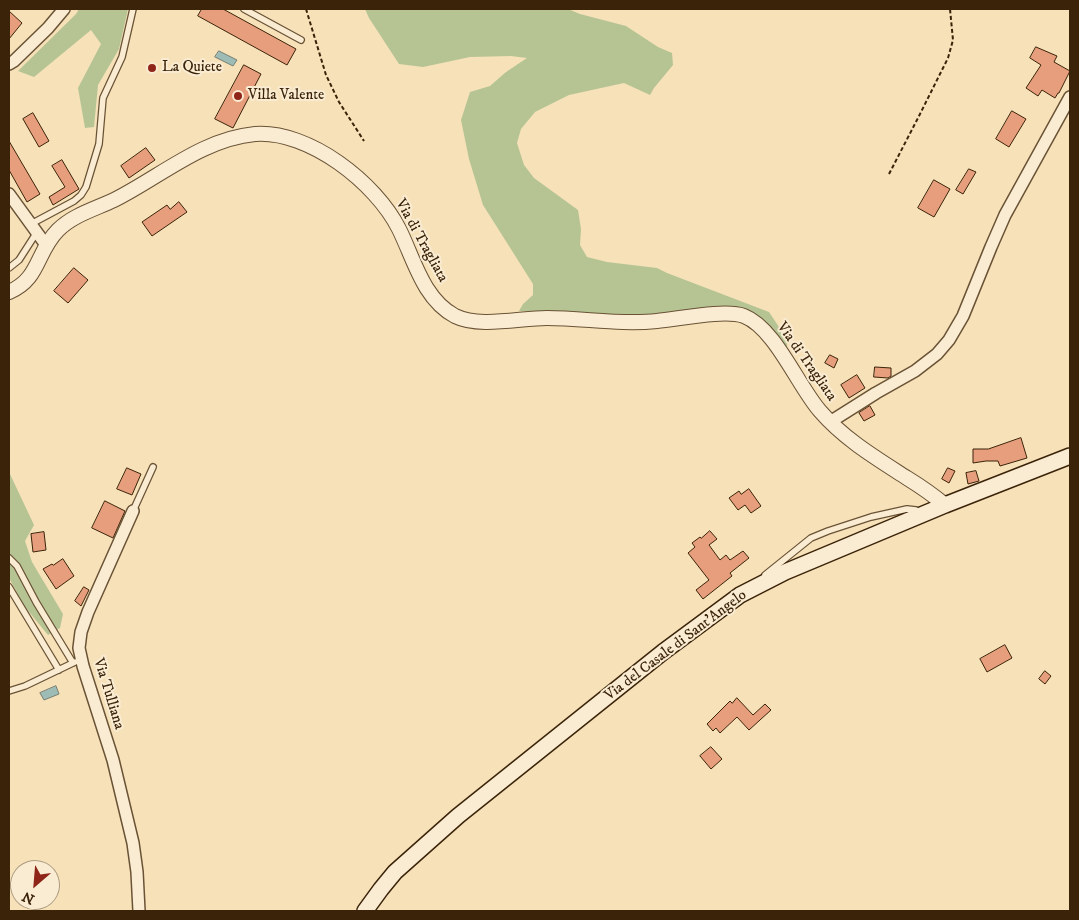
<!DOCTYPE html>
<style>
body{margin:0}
#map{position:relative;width:1079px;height:920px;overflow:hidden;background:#f6e1b9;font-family:"IM FELL DW Pica",serif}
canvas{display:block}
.frame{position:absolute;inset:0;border:10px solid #3b2309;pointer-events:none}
.north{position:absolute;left:10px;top:860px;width:50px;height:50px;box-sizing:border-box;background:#f9ecd2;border:1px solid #ad9c82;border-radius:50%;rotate:207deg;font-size:14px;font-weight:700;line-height:20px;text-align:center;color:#3b2309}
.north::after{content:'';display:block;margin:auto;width:18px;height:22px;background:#8f2418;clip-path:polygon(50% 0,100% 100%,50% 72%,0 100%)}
</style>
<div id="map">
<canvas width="1079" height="920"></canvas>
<div class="frame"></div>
<div class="north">N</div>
</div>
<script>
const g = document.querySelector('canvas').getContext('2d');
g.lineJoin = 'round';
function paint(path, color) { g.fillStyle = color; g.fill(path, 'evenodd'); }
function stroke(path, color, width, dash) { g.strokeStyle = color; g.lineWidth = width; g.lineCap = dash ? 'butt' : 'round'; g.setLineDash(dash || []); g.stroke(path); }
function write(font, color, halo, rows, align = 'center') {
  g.font = font + ' "IM FELL DW Pica",serif'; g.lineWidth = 4; g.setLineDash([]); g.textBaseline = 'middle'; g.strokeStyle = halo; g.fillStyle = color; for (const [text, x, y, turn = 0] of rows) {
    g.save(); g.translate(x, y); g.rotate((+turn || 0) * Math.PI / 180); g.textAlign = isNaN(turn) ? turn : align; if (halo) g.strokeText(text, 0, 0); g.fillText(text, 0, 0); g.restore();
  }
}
paint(new Path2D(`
 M 79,9 L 128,9 L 119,49 L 98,85 L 94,127 L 85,128 L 78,88 L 101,44 L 91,30 L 34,77 L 18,71 L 76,14 Z
 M 365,9 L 568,9 L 580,14 L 626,26 L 658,47 L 672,53 L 673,65 L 654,88 L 650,95 L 624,83 L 569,95 L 535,112 L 521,129 L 517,143 L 524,165 L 534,178 L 578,210 L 581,229 L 580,245 L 587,257 L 607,262 L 657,268 L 667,273 L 769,312 L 787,339 L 787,350 L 751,314 L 660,317 L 519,311 L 523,304 L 533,295 L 533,284 L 483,205 L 469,159 L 461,120 L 470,92 L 490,86 L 506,72 L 527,58 L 511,56 L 470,57 L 423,67 L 399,64 L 369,18 Z
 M 9,472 L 34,525 L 25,541 L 32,562 L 63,614 L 60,628 L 48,635 L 25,607 L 9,578 Z`), '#b6c494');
const water = new Path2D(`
 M 219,51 L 237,60 L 233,66 L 215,57 Z
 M 56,686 L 59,694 L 44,700 L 40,693 Z`);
paint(water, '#9ebcb6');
stroke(water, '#767f71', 1);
const building = new Path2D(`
 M 202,9 L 223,9 L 296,49 L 287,65 L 198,16 Z
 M 9,11 L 22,23 L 9,39 Z
 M 1036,47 L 1057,56 L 1054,62 L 1070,71 L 1059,93 L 1058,93 L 1055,98 L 1042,90 L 1038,96 L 1026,88 L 1041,65 L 1030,58 Z
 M 244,65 L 261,74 L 233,128 L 215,119 Z
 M 1012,111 L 1026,119 L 1009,147 L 996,139 Z
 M 33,113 L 49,141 L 39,147 L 23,119 Z
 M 9,141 L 40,194 L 27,202 L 9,170 Z
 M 146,148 L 155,160 L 129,178 L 121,166 Z
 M 62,160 L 79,189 L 53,205 L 49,197 L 65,187 L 52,166 Z
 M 969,169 L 976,172 L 963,194 L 956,190 Z
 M 934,180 L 950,189 L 934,217 L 918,208 Z
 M 179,202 L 187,212 L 152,236 L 142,222 L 167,205 L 170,209 Z
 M 74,268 L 88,280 L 68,303 L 54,291 Z
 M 830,355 L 838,359 L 834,368 L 825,363 Z
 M 875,367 L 891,368 L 891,376 L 888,378 L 874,377 Z
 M 857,375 L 865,388 L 849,398 L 841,385 Z
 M 870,406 L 875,415 L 864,421 L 859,413 Z
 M 1021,438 L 1027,458 L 1000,466 L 998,461 L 986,461 L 973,463 L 973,449 L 988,449 Z
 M 127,468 L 141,474 L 132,495 L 117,489 Z
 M 948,468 L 955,471 L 949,483 L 942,479 Z
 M 976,471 L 979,481 L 968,484 L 966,473 Z
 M 749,489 L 761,506 L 751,513 L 745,505 L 738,510 L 729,498 L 739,491 L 741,494 Z
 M 105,501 L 125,511 L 113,538 L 92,528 Z
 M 710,531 L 717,539 L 709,545 L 720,560 L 726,555 L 730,560 L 743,551 L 749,558 L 730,573 L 732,576 L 703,599 L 696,590 L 709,580 L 688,553 L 695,547 L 692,543 L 700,537 L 701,538 Z
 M 44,532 L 46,550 L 33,552 L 31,534 Z
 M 63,559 L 74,576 L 56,589 L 43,569 L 52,564 L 53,565 Z
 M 84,587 L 89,590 L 81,606 L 75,601 Z
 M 1005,645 L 1012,658 L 987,672 L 980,659 Z
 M 1045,671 L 1051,676 L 1045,684 L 1039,679 Z
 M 737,698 L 753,715 L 765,704 L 771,710 L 749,730 L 737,717 L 720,733 L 716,728 L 713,731 L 707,724 L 730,701 L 732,703 Z
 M 711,747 L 722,759 L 711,769 L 700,756 Z`);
paint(building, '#e79e7d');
stroke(building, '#3b2309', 1);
const service = new Path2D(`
 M 244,9 L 301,40
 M 31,224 L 74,201 L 81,195 L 86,187 L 99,144 L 103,98 L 122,57 L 133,9
 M 9,268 L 19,260 L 37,232
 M 133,511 L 153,467
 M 9,558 L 17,566 L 36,602 L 73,663
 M 765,575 L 811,538 L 828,531 L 871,517 L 907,509 L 916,510 L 920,513
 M 9,587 L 59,670
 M 9,691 L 25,686 L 75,662`);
const minor = new Path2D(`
 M 9,64 L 14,61 L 48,28 L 64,9
 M 9,194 L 46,245
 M 830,422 L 876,393 L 915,371 L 937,354 L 949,340 L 963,316 L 991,247 L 1005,215 L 1070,97
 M 133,511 L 88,612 L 81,632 L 79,648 L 83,666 L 113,760 L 133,843 L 137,872 L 139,911`);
const tertiary = new Path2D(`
 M 9,292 C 40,279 36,252 58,230 C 73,215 95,209 114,200 C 160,177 202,139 255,134 C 309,130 376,183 399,229 C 414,259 423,299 455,316 C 479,328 520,318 547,318 C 584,318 620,325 657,321 C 679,319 725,309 744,316 C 775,328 798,386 820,411 C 844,439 876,458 907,478 C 920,486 933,495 945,505`);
const secondary = new Path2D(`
 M 365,911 L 381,889 L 395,872 L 458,816 L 663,652 L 740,595 L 785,572 L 945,505 L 1070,456`);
stroke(service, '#6a5235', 8);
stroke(minor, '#6a5235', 14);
stroke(tertiary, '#6a5235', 16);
stroke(secondary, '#3b2309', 18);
stroke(new Path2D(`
 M 306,9 L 326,75 L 339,102 L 364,141
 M 889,174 L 918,118 L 948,58 L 953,40 L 950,9`), '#3b2309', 2, [4, 2.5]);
stroke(service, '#f9ecd2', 5.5);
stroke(minor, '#f9ecd2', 11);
stroke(tertiary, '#f9ecd2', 14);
stroke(secondary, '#f9ecd2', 15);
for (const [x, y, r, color] of [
 [152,68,5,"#8f2418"],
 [238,96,5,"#8f2418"]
]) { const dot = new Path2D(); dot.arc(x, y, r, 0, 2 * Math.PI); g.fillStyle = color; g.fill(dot); stroke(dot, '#f9ecd2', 2); }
write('15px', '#3b2309', '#f9ecd2', [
 ["La Quiete",162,68],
 ["Villa Valente",248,96]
], 'left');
write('15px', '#3b2309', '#f9ecd2', [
 ["Via di Tragliata",421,241,61],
 ["Via di Tragliata",806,362,55],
 ["Via del Casale di Sant'Angelo",676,646,-37],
 ["Via Tulliana",108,694,73]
]);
</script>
